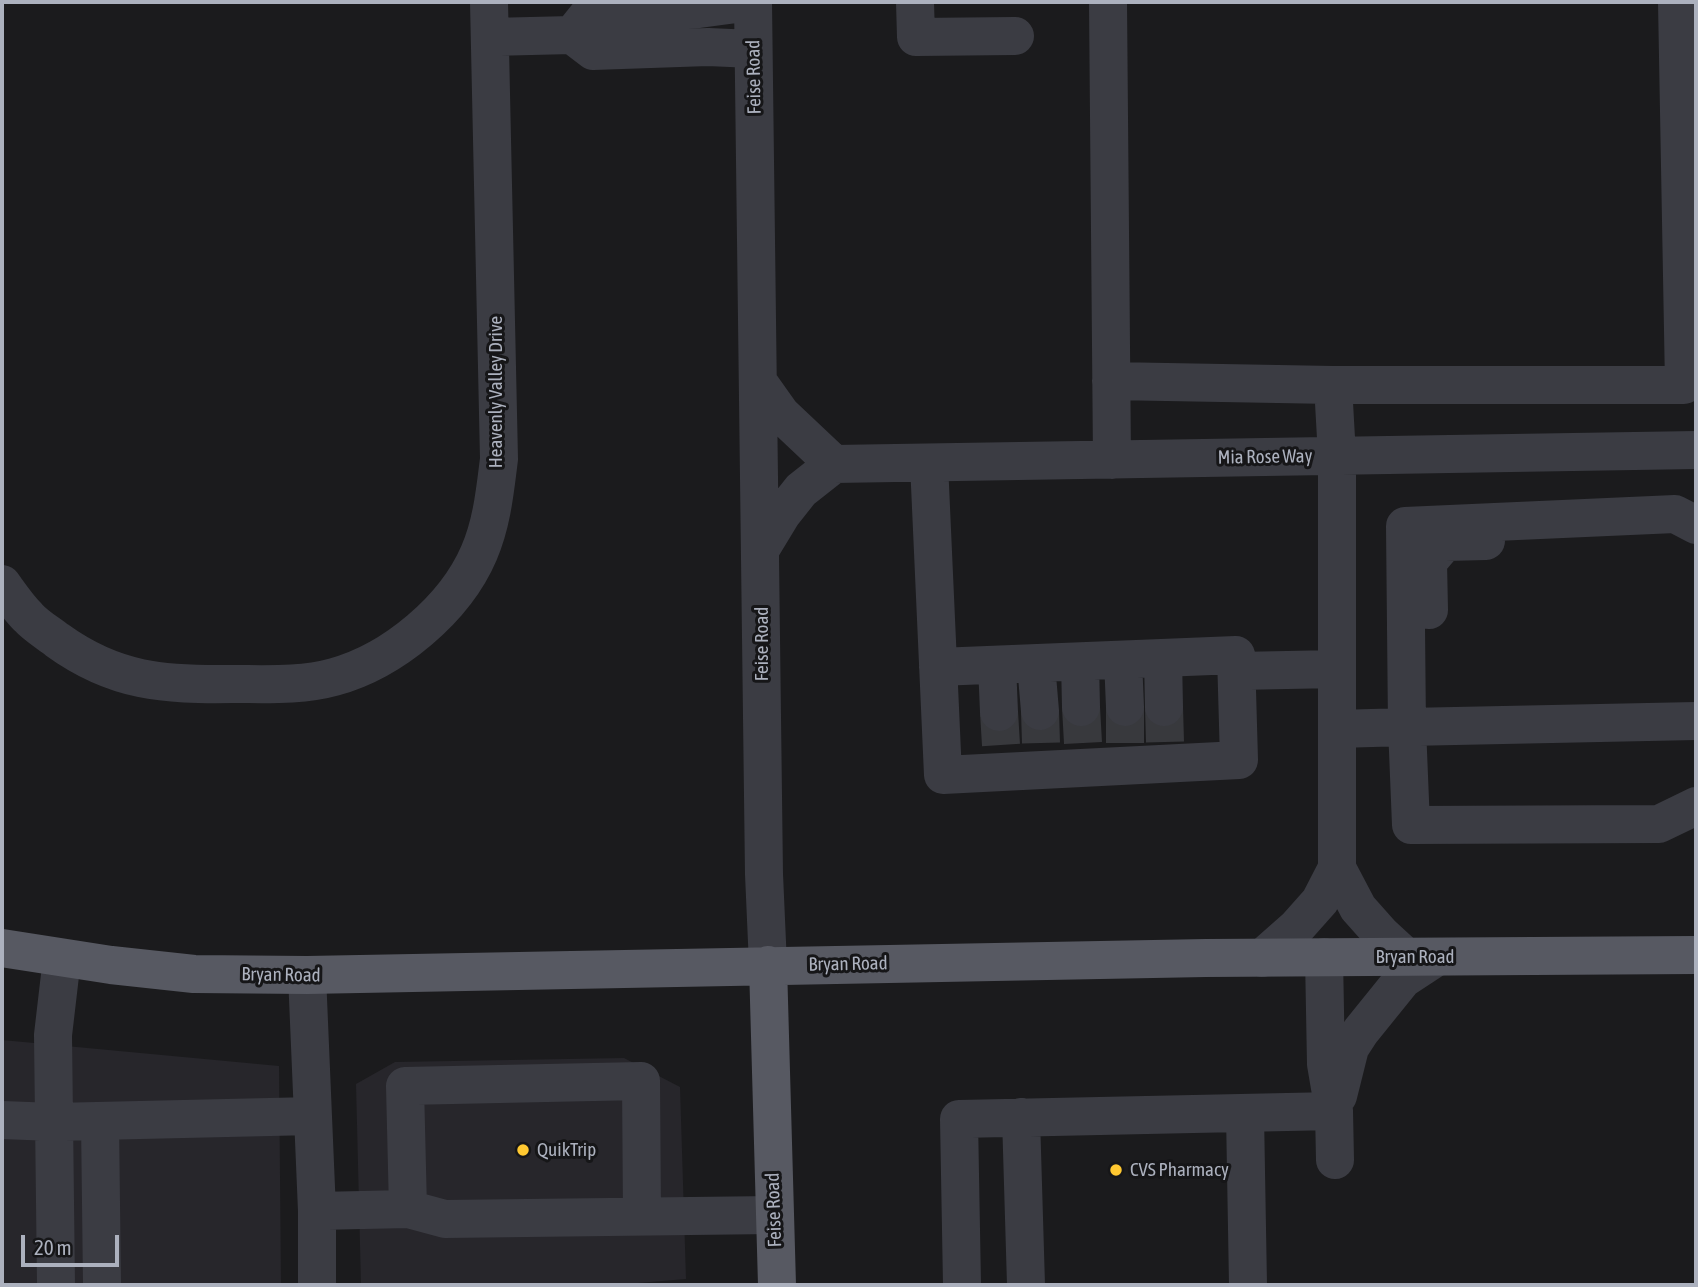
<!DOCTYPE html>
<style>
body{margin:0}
#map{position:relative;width:1698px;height:1287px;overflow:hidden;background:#1b1b1d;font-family:"Asap Condensed",sans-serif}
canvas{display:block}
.frame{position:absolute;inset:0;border:4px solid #acb1be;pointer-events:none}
.scale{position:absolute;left:21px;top:1235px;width:98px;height:32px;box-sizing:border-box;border:4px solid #acb1be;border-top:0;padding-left:9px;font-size:21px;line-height:24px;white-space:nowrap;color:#acb1be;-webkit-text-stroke:5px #161618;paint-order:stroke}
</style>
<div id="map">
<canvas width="1698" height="1287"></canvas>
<div class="frame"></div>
<div class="scale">20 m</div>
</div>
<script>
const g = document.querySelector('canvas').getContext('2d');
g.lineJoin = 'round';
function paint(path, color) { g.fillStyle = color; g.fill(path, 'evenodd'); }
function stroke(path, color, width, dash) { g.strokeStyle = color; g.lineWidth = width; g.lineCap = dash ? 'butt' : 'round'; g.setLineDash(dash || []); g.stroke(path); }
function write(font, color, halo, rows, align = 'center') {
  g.font = font + ' "Asap Condensed",sans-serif'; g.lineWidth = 6; g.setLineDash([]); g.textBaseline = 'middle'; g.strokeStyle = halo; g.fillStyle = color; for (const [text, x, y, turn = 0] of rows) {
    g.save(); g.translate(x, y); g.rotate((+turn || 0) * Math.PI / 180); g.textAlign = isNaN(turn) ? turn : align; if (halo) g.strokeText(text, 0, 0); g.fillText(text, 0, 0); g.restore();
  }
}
paint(new Path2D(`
 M 2,1040 L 279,1066 L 281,1285 L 2,1285 Z
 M 624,1058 L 680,1087 L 686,1279 L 638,1283 L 638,1285 L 361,1285 L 356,1084 L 395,1062 Z`), '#27262b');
stroke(new Path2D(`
 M 1081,707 L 1083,743
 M 1125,707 L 1125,743
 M 1164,707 L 1165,742
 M 1040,711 L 1041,743
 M 999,712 L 1001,745`), '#38393d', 38, [38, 19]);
stroke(new Path2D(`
 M 753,2 L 764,874 L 768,965
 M 915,2 L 916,37 L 1015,36
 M 1108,2 L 1112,460
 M 572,35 L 588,15 L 699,9 L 751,2
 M 490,37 L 572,35 L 593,51 L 708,47 L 753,49
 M 1111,381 L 1333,385
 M 759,383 L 781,414 L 834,464
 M 929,463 L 943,775 L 1239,760 L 1236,655 L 938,667
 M 762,547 L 782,514 L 801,490 L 834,464 L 1696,450
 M 2,584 C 10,595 18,607 28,617 C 36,626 48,633 57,640 C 115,682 164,685 233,684 C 266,684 302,686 334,677 C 393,661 455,609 479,553 C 492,523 495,491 499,459 L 489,2
 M 1429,610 L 1428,562 L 1445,542 L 1486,541
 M 1163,658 L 1164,707
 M 1123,660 L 1125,707
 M 1080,662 L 1081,707
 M 1036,664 L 1040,711
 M 997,665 L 999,712
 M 1237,671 L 1337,669
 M 1696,721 L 1407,727 L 1411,825 L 1659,824 L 1696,806
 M 1337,729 L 1407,727 L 1405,526 L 1675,514 L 1696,525
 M 1337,868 L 1358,908 L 1382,935 L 1407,958
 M 1324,957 L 1326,1064 L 1334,1111 L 1335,1160
 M 1262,958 L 1296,928 L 1320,901 L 1337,868 L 1337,456 L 1333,385 L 1684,385 L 1677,2
 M 307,975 L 317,1211 L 317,1285
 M 1338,1096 L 1350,1048 L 1361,1031 L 1403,979 L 1435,958
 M 1245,1114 L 1248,1285
 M 1021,1117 L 1026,1285
 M 2,1120 L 54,1122 L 313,1116
 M 100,1121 L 102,1285
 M 408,1209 L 405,1086 L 641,1081 L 642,1215
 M 317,1211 L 408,1209 L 445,1219 L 773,1215
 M 56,1285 L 53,1035 L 62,958
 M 962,1285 L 959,1119 L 1334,1111`), '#3b3c43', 38);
stroke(new Path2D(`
 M 2,948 L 111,965 L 194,974 L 307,975 L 1206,958 L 1696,955
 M 768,965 L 777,1285`), '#575962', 38);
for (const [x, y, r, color] of [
 [523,1150,7,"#ffc831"],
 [1116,1170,7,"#ffc831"]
]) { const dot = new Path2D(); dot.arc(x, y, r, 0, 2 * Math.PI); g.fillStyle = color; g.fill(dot); stroke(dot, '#161618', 2.5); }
write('19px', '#acb1be', '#161618', [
 ["Feise Road",754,77,-91],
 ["Heavenly Valley Drive",496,392,-90],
 ["Mia Rose Way",1265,457,-1],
 ["Feise Road",762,644,-90],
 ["Bryan Road",1415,957],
 ["Bryan Road",848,964,-1],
 ["Bryan Road",281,975,1],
 ["Feise Road",774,1210,-92]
]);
write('19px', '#acb1be', '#161618', [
 ["QuikTrip",537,1150],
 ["CVS Pharmacy",1130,1170]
], 'left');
</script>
